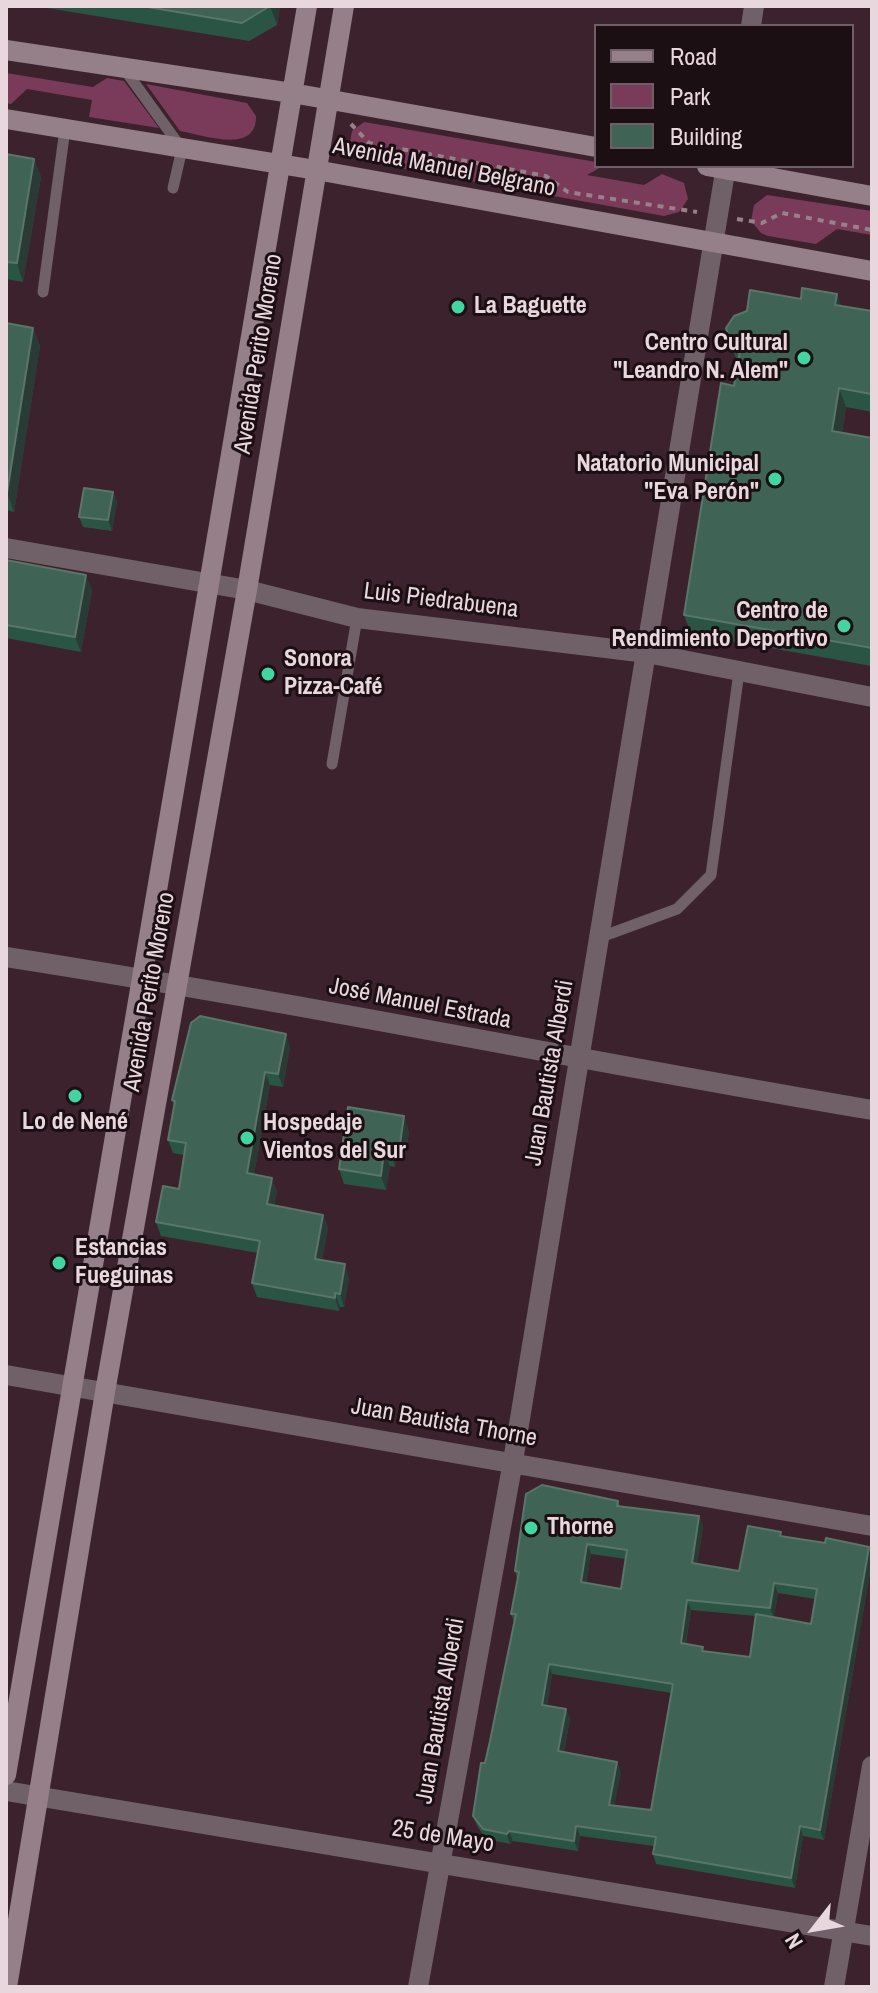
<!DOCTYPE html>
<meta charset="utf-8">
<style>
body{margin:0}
#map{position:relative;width:878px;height:1993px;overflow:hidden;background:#3c222d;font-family:"Archivo Narrow",sans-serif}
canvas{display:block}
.frame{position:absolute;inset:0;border:8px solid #e9d7de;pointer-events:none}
.legend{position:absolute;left:594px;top:24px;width:260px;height:144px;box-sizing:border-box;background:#1b0f14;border:2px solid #6d5f65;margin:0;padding:10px 14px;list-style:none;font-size:24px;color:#e9d7de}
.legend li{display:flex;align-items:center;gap:16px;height:40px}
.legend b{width:40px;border:2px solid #6d5f65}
.north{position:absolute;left:774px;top:1889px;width:80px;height:80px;-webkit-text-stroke:6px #1b0f14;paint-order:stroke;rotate:239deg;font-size:22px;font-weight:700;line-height:32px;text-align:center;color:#e9d7de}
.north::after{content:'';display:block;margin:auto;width:28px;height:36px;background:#e9d7de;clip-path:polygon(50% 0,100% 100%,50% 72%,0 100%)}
</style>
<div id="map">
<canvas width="878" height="1993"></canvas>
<div class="frame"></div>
<ul class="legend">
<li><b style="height:10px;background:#957f88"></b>Road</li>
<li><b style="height:22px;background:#793b59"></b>Park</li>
<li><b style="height:22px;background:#3f6355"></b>Building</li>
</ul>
<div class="north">N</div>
</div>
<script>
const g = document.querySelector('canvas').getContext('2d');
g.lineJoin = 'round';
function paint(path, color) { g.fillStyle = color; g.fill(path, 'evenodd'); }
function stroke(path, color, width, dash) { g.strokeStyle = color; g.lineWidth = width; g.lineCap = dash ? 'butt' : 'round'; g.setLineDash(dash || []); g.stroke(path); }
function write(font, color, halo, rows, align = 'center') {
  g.font = font + ' "Archivo Narrow",sans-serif'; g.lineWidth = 6; g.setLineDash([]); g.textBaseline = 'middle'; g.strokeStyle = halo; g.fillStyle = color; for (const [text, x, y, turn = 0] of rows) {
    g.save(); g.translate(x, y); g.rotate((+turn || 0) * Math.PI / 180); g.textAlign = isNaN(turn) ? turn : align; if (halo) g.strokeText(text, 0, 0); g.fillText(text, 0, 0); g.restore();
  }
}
paint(new Path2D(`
 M 6,73 L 93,87 L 107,78 L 124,81 L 159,128 L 89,117 L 92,100 L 27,89 L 11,104 L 6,103 Z
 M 146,84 L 247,103 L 256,116 C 257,155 204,135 180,131 Z
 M 364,122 L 596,162 L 596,166 L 603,166 L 587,175 L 644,185 L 662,174 L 684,183 L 688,199 L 679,212 L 664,216 L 366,162 L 358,160 L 349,147 L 352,131 Z
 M 767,195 L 872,211 L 872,235 L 837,229 L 816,244 L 768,236 L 761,233 L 751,221 L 754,205 Z`), '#793b59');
stroke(new Path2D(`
 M 351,124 L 369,143 L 546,176 L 568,192 L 697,212
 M 737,219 L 762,223 L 782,213 L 872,230`), '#97818a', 4, [6, 6]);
stroke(new Path2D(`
 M 125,70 L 182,149 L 173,188
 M 43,292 L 65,129
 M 332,764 L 357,618
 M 601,937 L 677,909 L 711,875 L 739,672`), '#6f6167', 11);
stroke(new Path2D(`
 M 751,26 L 754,6
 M 6,548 L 247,590 L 357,618 L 647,653 L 872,697
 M 6,957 C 296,1002 583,1061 872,1110
 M 6,1375 L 872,1526
 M 6,1791 L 872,1936
 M 418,1987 L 513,1461 L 726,166
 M 834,1987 L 872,1766`), '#6f6167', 20);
stroke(new Path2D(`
 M 6,50 L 292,93 L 596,147
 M 6,119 L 316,170 L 872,271
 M 707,166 L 872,196
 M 6,1775 C 106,1185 208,596 307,6
 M 7,1987 L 105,1392 L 247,590 L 344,6`), '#957f88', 20);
paint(new Path2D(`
 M 35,6 L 280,6 L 277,25 L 249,41 Z
 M 6,154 L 34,159 L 41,177 L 23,282 L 6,279 Z
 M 837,294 L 841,306 L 872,311 L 872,412 L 846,407 L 842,433 L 872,438 L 872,666 L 691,634 L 684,615 L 734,386 L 738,363 L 730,343 L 801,299 Z
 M 6,323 L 33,328 L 40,346 L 14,512 L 6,510 Z
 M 113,492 L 117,502 L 112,531 L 83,527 L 79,517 Z
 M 6,560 L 92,590 L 81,652 L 6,638 Z
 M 290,1047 L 283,1087 L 270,1085 L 254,1174 L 277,1191 L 274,1206 L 323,1215 L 328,1228 L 322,1260 L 349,1278 L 344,1307 L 340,1307 L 339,1311 L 257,1297 L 252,1283 L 258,1253 L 161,1236 L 156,1222 L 179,1189 L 184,1155 L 173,1153 L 168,1140 L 174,1106 L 172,1100 Z
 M 409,1131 L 405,1159 L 396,1157 L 395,1167 L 390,1166 L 386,1190 L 344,1184 L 339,1169 Z
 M 618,1501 L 620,1506 L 699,1516 L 703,1526 L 697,1564 L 739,1571 L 782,1537 L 872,1554 L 872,1561 L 824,1840 L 803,1836 L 795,1888 L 656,1864 L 653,1854 L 654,1846 L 580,1836 L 578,1851 L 513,1841 L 510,1844 L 486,1839 L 477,1826 L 473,1816 L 490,1741 L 514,1622 L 511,1614 L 517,1579 L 515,1571 ZM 591,1554 L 626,1559 L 621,1589 L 586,1583 ZM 778,1593 L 815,1599 L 811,1624 L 774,1617 ZM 691,1610 L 756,1616 L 750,1657 L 704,1651 L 686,1644 ZM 552,1674 L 672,1693 L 651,1810 L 614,1805 L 621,1772 L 564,1752 L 570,1719 L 566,1709 L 547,1706 Z`), '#2a5545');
paint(new Path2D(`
 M 270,6 L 280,6 L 277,25 Z
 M 34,159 L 41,177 L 23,282 L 17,263 Z
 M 837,294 L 844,313 L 835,305 Z
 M 33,328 L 40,346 L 14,512 L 7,493 Z
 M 839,388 L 846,407 L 839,450 L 832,431 Z
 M 113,492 L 117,502 L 112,531 L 108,520 Z
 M 86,575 L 92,590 L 81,652 L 75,637 Z
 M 286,1034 L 290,1047 L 283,1087 L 278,1074 Z
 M 265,1072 L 270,1085 L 252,1186 L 247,1173 Z
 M 404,1116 L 409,1131 L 405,1159 L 400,1144 Z
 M 391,1143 L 396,1157 L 395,1167 L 390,1152 Z
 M 384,1151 L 390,1166 L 386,1190 L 381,1176 Z
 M 272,1178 L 277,1191 L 272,1218 L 267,1204 Z
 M 323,1215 L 328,1228 L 320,1272 L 315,1259 Z
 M 345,1264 L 349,1278 L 344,1307 L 340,1294 Z
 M 335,1293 L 340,1307 L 339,1311 L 335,1298 Z
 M 699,1516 L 703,1526 L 696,1573 L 692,1563 Z
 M 587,1544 L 591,1554 L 585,1592 L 581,1582 Z
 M 869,1547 L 872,1554 L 872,1561 L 824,1840 L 820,1830 Z
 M 774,1583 L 778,1593 L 774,1618 L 770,1608 Z
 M 687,1600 L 691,1610 L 684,1653 L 681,1643 Z
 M 549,1664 L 552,1674 L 545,1715 L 542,1705 Z
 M 566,1709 L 570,1719 L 562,1761 L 558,1751 Z
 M 617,1762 L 621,1772 L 613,1815 L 609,1805 Z
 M 576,1826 L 580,1836 L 578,1851 L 574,1841 Z
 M 800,1826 L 803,1836 L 795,1888 L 791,1878 Z
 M 509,1831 L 513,1841 L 510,1844 L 507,1834 Z`), '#293b34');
const building = new Path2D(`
 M 142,6 L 270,6 L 242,23 Z
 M 6,154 L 34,159 L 17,263 L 6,262 Z
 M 802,288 L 837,294 L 835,305 L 872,311 L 871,394 L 839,388 L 832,431 L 872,438 L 872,648 L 684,615 L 721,383 L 734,386 L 740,351 L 730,343 L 726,328 L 734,316 L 747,311 L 750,290 L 801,299 Z
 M 6,323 L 33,328 L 7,493 L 6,493 Z
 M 84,488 L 113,492 L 108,520 L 79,517 Z
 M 6,560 L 86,575 L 75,637 L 6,625 Z
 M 200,1016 L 286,1034 L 278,1074 L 265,1072 L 247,1173 L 272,1178 L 267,1204 L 323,1215 L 315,1259 L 345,1264 L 340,1294 L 335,1293 L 335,1298 L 252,1283 L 260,1241 L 156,1222 L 163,1186 L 179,1189 L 186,1143 L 168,1140 L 175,1101 L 172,1100 L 191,1023 Z
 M 348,1107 L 404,1116 L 400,1144 L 391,1143 L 390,1152 L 384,1151 L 381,1176 L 339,1169 Z
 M 542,1485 L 618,1501 L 617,1506 L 699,1516 L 692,1563 L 739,1571 L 748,1526 L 781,1532 L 780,1536 L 825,1543 L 826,1538 L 869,1547 L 820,1830 L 800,1826 L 791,1878 L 653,1854 L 656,1837 L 576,1826 L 574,1841 L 509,1831 L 507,1834 L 483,1829 L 473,1816 L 481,1763 L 485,1763 L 490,1741 L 516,1614 L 511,1614 L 519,1572 L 515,1571 L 526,1494 ZM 587,1544 L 627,1550 L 621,1589 L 581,1582 ZM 774,1583 L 817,1589 L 811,1624 L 756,1614 L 750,1657 L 702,1651 L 703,1647 L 681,1643 L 687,1600 L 770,1608 ZM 549,1664 L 673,1684 L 651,1810 L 609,1805 L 617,1762 L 558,1751 L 566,1709 L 542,1705 Z`);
paint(building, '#3f6355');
stroke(building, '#5a756a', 2);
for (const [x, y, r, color] of [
 [458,307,8,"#42d4a1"],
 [804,358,8,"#42d4a1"],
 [775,479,8,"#42d4a1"],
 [844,626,8,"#42d4a1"],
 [268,674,8,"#42d4a1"],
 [75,1096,8,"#42d4a1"],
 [247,1138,8,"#42d4a1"],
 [59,1263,8,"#42d4a1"],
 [531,1528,8,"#42d4a1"]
]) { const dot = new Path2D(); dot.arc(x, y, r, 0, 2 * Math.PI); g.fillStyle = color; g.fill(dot); stroke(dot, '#1b0f14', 3); }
write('24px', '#e9d7de', '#1b0f14', [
 ["Avenida Manuel Belgrano",444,168,11],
 ["Avenida Perito Moreno",259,354,-81],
 ["Luis Piedrabuena",441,601,7],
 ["Avenida Perito Moreno",150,992,-80],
 ["José Manuel Estrada",420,1004,11],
 ["Juan Bautista Alberdi",550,1073,-80],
 ["Juan Bautista Thorne",444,1423,10],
 ["Juan Bautista Alberdi",441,1711,-80],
 ["25 de Mayo",443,1837,9]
]);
write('bold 24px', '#e9d7de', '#1b0f14', [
 ["La Baguette",474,307],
 ["Centro Cultural",788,344,"right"],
 ["\"Leandro N. Alem\"",788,372,"right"],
 ["Natatorio Municipal",759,465,"right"],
 ["\"Eva Perón\"",759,493,"right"],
 ["Centro de",828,612,"right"],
 ["Rendimiento Deportivo",828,640,"right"],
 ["Sonora",284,660],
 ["Pizza-Café",284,688],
 ["Lo de Nené",75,1123,"center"],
 ["Hospedaje",263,1124],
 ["Vientos del Sur",263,1152],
 ["Estancias",75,1249],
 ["Fueguinas",75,1277],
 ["Thorne",547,1528]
], 'left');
</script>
